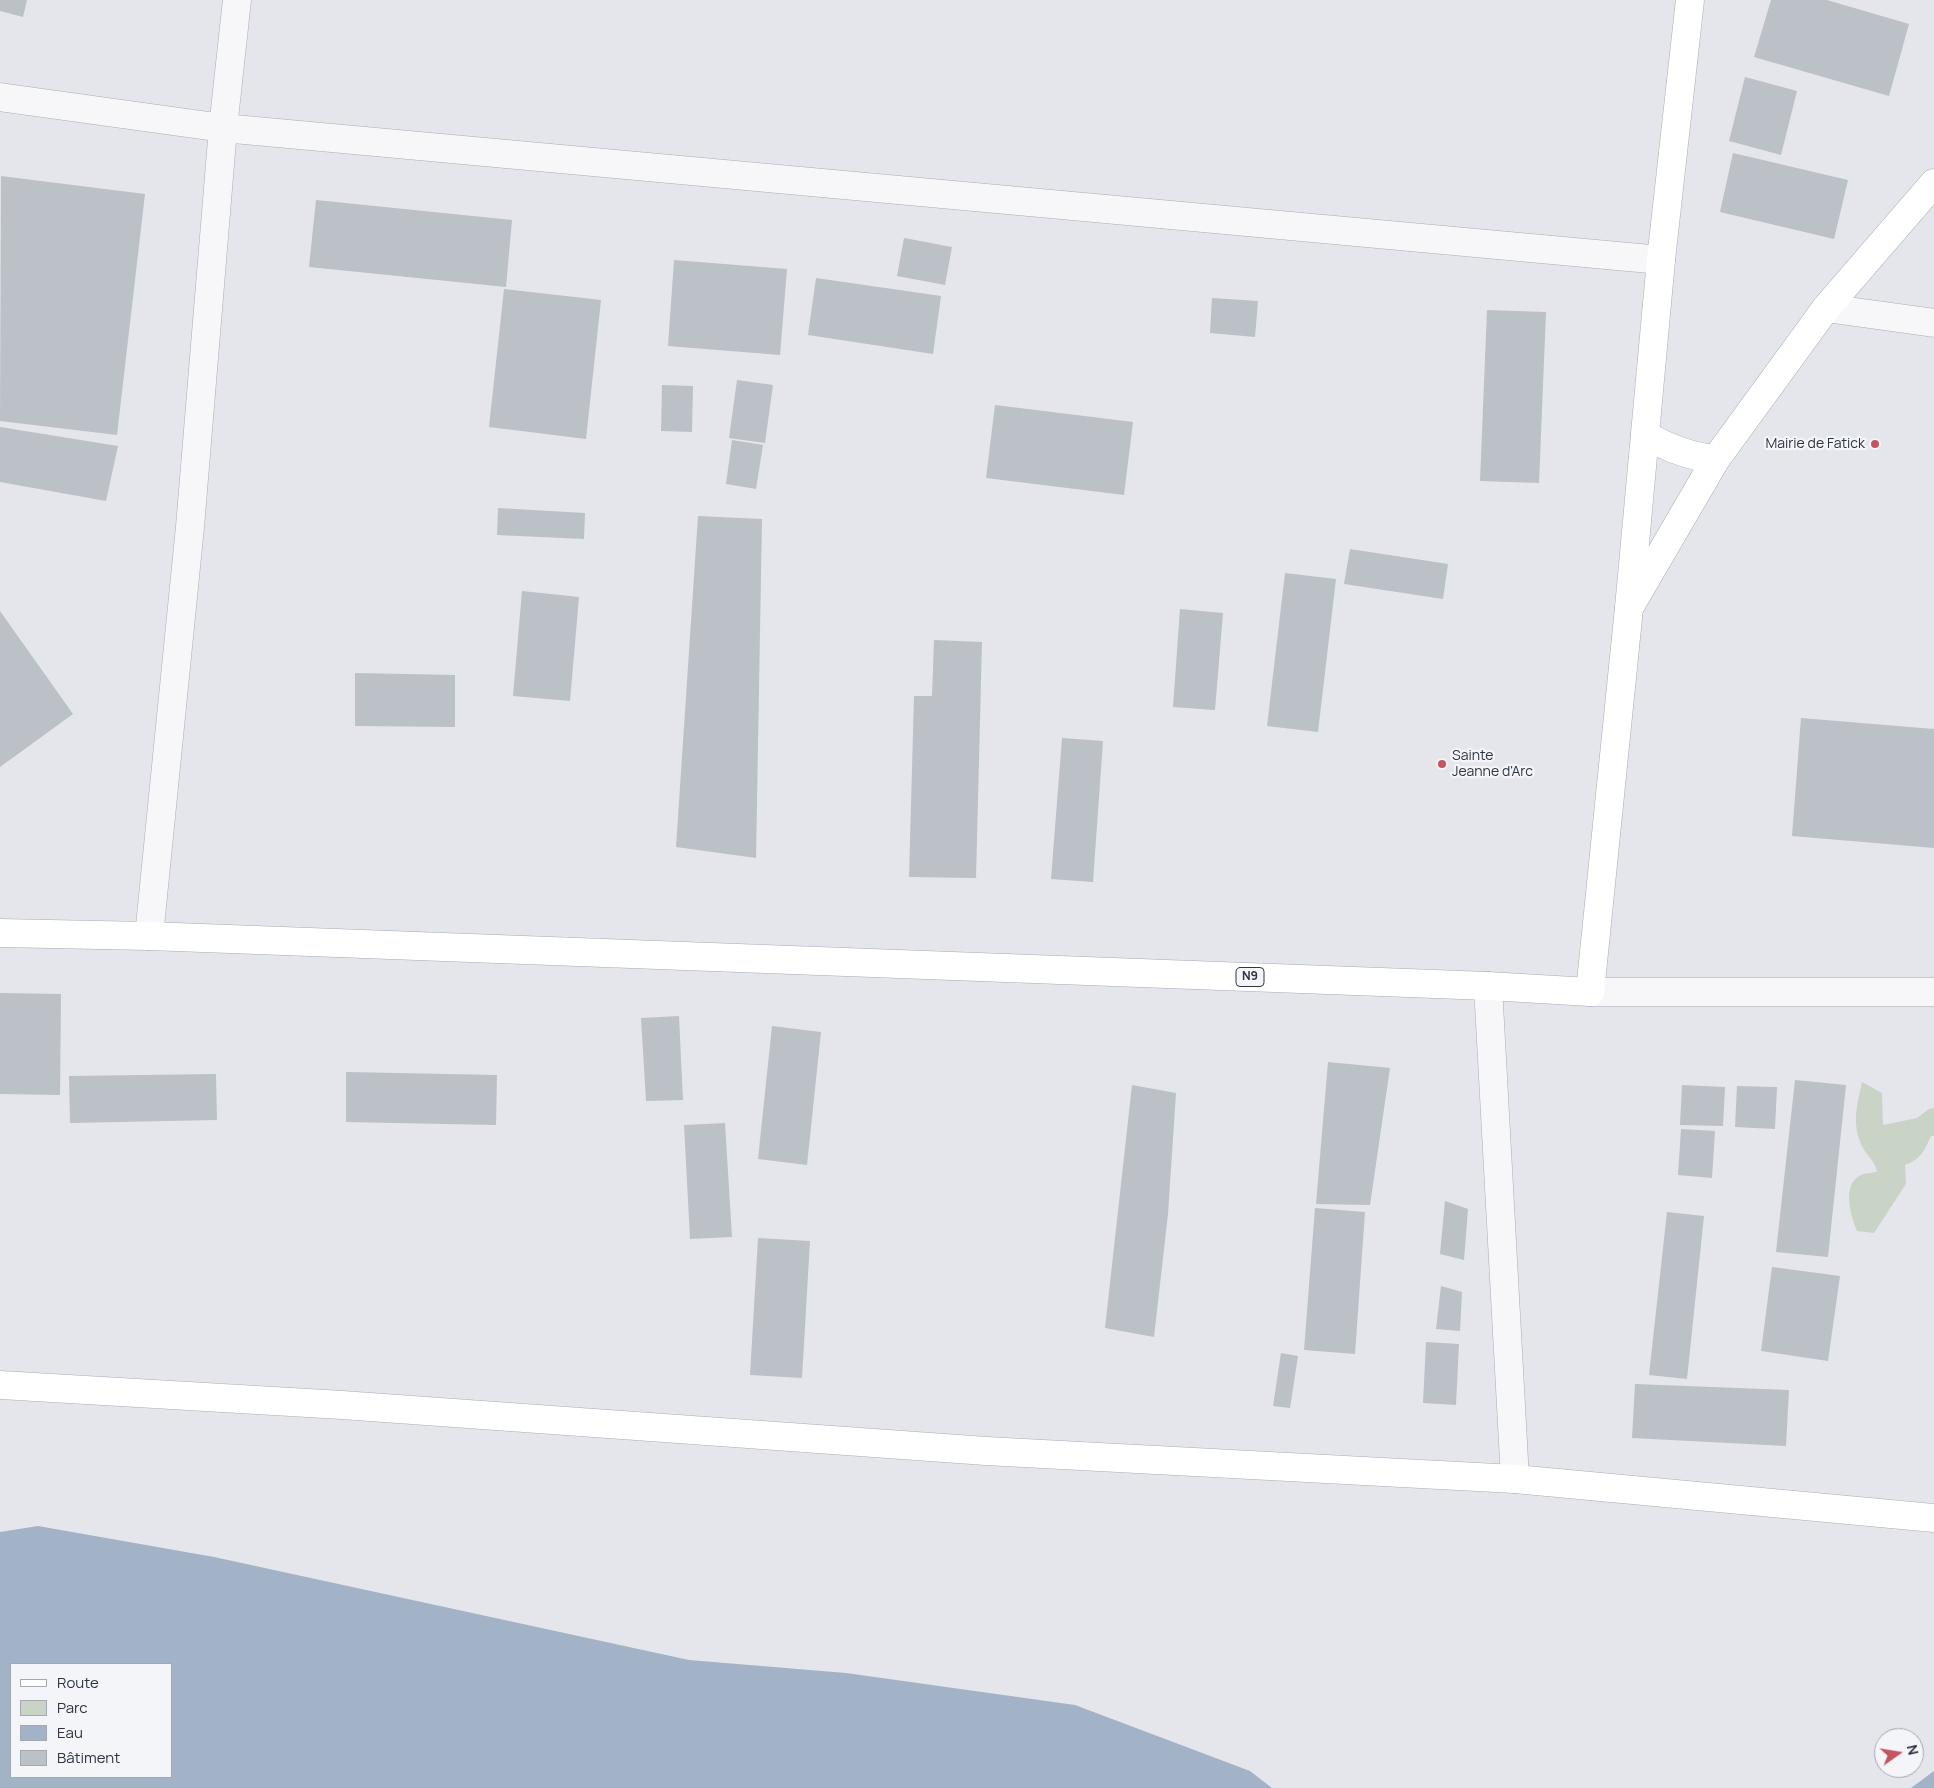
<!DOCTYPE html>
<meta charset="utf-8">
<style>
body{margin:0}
#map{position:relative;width:1934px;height:1788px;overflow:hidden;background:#e4e6eb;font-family:Manrope,sans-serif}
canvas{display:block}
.legend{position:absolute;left:10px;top:1663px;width:162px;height:115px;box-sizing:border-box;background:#f4f5f8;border:1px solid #a4a8af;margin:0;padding:6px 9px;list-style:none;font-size:15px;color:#2d3442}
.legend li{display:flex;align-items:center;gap:10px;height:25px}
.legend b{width:25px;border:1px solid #a4a8af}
.north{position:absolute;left:1874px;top:1728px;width:50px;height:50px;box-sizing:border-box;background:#f4f5f8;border:1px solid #a4a8af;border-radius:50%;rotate:77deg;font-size:14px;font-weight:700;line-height:20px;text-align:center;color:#2d3442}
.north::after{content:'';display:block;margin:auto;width:18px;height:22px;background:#c55462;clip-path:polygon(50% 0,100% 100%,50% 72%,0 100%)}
</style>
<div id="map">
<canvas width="1934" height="1788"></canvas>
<ul class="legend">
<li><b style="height:6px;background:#fff"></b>Route</li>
<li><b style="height:14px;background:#c9d4c6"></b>Parc</li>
<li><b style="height:14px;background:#a2b3c8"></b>Eau</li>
<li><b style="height:14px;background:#bcc0c7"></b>Bâtiment</li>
</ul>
<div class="north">N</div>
</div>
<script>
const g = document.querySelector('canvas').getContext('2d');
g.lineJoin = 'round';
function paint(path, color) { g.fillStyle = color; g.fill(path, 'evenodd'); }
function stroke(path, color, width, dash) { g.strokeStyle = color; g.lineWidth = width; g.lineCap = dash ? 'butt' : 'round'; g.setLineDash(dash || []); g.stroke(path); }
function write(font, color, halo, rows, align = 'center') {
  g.font = font + ' Manrope,sans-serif'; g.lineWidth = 4.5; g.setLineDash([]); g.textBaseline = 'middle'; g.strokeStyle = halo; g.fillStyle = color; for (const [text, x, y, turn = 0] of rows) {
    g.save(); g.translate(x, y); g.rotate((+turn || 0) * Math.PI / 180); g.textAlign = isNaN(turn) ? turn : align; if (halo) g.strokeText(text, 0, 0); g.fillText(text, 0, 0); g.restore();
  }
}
paint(new Path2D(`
 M 1862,1082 L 1882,1093 L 1883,1125 L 1917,1118 L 1929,1109 L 1934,1108 L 1934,1136 L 1931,1136 C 1924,1151 1921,1159 1905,1165 L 1906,1184 L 1874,1233 L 1857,1231 C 1851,1216 1841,1184 1861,1175 C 1865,1173 1872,1173 1877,1172 C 1875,1161 1868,1157 1863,1148 C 1851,1125 1857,1106 1862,1082 Z`), '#c9d4c6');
paint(new Path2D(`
 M 38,1526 L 214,1557 L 689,1660 L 846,1673 L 1075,1705 L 1250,1771 L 1272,1788 L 0,1788 L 0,1532 ZM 11,1664 L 171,1664 L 171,1777 L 11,1777 Z
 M 1934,1771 L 1934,1788 L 1911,1788 Z`), '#a2b3c8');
paint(new Path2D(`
 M 0,0 L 27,0 L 23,17 L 0,11 Z
 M 1771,0 L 1827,0 L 1909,24 L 1889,96 L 1754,57 Z
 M 1745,77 L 1797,91 L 1781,155 L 1729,141 Z
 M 1733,153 L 1848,180 L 1834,239 L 1720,212 Z
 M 1,176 L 145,194 L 117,435 L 0,421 Z
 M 316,200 L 512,220 L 506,287 L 309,267 Z
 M 904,238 L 952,247 L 945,285 L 897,276 Z
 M 674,260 L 787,269 L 780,355 L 668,346 Z
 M 816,278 L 941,296 L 933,354 L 808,335 Z
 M 504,289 L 601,300 L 586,439 L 489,427 Z
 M 1212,298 L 1258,301 L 1255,337 L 1210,333 Z
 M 1487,310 L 1546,312 L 1539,483 L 1480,481 Z
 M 737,380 L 773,385 L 765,443 L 729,438 Z
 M 662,385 L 693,386 L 692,432 L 661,431 Z
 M 995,405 L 1133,422 L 1124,495 L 986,478 Z
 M 0,427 L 118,446 L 106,501 L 0,482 Z
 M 732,440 L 763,445 L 756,489 L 726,484 Z
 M 498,508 L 585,513 L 584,539 L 497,535 Z
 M 698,516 L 762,519 L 756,858 L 676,847 Z
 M 1350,549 L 1448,564 L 1443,599 L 1344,584 Z
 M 1285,573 L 1336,579 L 1318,732 L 1267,726 Z
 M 522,591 L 579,597 L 570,701 L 513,696 Z
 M 1180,609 L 1223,613 L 1215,710 L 1173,707 Z
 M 0,611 L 73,714 L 0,767 Z
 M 934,640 L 982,642 L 976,878 L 909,877 L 914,696 L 932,696 Z
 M 355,673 L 455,675 L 455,727 L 355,726 Z
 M 1801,718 L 1934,729 L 1934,848 L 1792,836 Z
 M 1062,738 L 1103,741 L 1093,882 L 1051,879 Z
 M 0,993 L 61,994 L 60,1095 L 0,1094 Z
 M 679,1016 L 683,1100 L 646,1101 L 641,1018 Z
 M 772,1026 L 821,1032 L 807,1165 L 758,1159 Z
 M 1328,1062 L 1390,1068 L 1370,1205 L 1316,1204 Z
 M 346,1072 L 497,1075 L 496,1125 L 346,1122 Z
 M 216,1074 L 217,1120 L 70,1123 L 69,1076 Z
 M 1795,1080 L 1846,1085 L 1828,1257 L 1776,1252 Z
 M 1132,1085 L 1176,1093 L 1168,1214 L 1154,1337 L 1105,1328 Z
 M 1682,1085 L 1725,1087 L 1723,1126 L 1680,1125 Z
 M 1737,1086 L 1777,1087 L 1775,1129 L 1735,1127 Z
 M 725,1123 L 732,1237 L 690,1239 L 684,1125 Z
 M 1681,1129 L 1715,1131 L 1712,1178 L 1678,1175 Z
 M 1445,1201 L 1468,1209 L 1464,1260 L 1440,1254 Z
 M 1315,1208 L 1365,1212 L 1355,1354 L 1304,1350 Z
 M 1667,1212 L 1704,1216 L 1687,1379 L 1649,1375 Z
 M 758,1238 L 810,1241 L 802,1378 L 750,1375 Z
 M 1772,1267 L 1840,1276 L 1828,1361 L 1761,1351 Z
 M 1441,1286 L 1462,1292 L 1460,1331 L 1436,1329 Z
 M 1426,1342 L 1459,1344 L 1456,1405 L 1423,1403 Z
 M 1281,1353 L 1298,1356 L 1290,1408 L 1273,1406 Z
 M 1635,1384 L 1789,1390 L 1786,1446 L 1632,1438 Z`), '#bcc0c7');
const street = new Path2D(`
 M 0,97 L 223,128 L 1661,260
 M 1826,308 L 1934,323
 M 149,936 L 190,527 L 223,128 L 237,0
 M 1488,986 L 1515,1479
 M 1590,992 L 1934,992`);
const secondary = new Path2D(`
 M 1629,608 L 1661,260 L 1690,0
 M 0,1385 L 342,1405 L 986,1451 L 1515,1479 L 1934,1518`);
const primary = new Path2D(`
 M 1645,435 C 1668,448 1690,457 1716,459
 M 0,933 L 149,936 L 1488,986 L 1590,992 L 1629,608 L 1716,459 L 1826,308 L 1934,183`);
stroke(street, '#a9adb5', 29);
stroke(secondary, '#a9adb5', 29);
stroke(primary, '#a4abb6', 29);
stroke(street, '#f7f7f9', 28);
stroke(secondary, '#fff', 28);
stroke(primary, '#fff', 28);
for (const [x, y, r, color] of [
 [1875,444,5,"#c55462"],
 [1442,764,5,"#c55462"]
]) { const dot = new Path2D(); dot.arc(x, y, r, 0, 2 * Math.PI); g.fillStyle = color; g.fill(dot); stroke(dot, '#f4f5f8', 2); }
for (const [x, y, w] of [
 [1250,977,28]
]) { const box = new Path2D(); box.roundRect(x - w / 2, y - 9.5, w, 19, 4); g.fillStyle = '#f4f5f8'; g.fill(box); stroke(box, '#2d3442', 1); }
write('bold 12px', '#2d3442', null, [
 ["N9",1250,977]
]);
write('14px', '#2d3442', '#f4f5f8', [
 ["Mairie de Fatick",1865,444],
 ["Sainte",1452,756,"left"],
 ["Jeanne d'Arc",1452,772,"left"]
], 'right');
</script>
